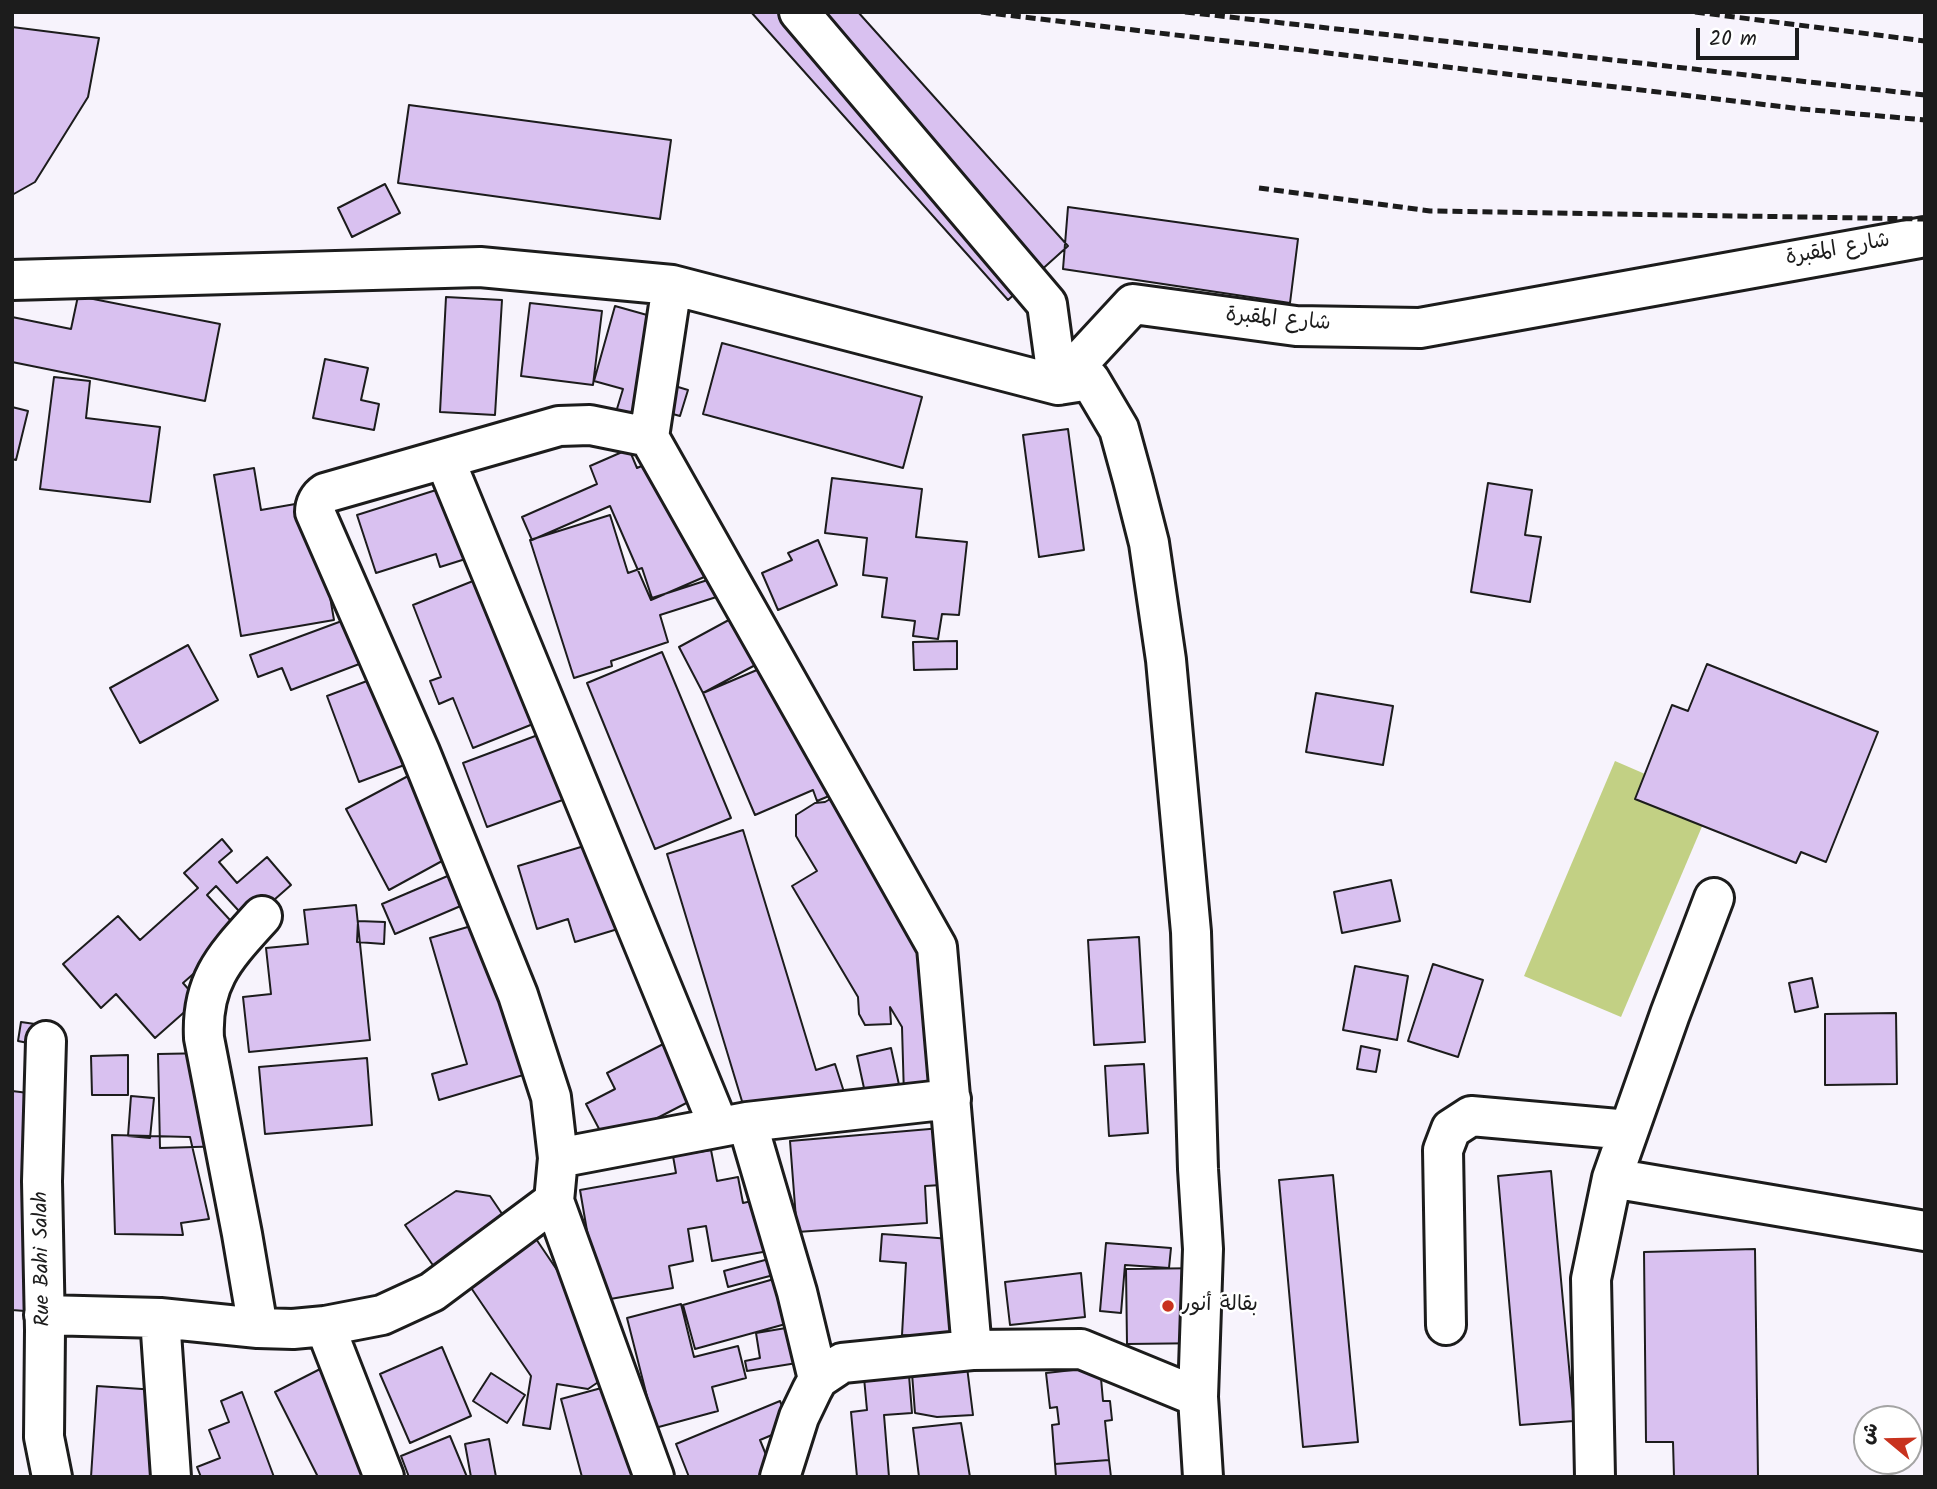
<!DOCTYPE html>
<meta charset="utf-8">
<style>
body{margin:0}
#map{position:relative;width:1937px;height:1489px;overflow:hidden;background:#f7f3fc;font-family:Kalam,"Playpen Sans Arabic",sans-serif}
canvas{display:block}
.frame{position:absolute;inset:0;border:14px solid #1c1c1c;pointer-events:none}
.north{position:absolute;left:1853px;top:1405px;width:70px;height:70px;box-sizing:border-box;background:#fff;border:2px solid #a4a4a4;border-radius:50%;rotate:289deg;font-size:19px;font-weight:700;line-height:28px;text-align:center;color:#1c1c1c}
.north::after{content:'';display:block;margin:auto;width:24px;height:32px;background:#c8321e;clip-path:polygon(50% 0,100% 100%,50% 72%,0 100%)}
.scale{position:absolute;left:1696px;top:28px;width:103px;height:32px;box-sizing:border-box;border:4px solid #1c1c1c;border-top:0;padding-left:9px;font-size:21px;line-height:24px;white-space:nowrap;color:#1c1c1c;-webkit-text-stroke:5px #fff;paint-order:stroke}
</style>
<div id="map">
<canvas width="1937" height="1489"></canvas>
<div class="frame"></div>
<div class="north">ش</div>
<div class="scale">20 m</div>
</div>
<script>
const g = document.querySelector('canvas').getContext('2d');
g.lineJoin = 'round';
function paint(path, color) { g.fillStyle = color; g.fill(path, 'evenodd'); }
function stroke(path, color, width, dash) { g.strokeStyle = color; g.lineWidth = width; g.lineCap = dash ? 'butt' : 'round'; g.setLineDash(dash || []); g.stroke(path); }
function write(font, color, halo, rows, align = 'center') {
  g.font = font + ' Kalam,"Playpen Sans Arabic",sans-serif'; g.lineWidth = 5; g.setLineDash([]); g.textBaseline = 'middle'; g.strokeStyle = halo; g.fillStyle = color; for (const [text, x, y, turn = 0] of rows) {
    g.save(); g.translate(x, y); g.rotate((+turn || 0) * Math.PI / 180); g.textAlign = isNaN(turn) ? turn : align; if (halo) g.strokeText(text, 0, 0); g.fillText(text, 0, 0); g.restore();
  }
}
paint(new Path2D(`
 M 1615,761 L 1712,803 L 1621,1017 L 1524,976 Z`), '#c2d084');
const building = new Path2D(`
 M 751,12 L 858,12 L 1068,246 L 1008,300 Z
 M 12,27 L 99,38 L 88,97 L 35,182 L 12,195 Z
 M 409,105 L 671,140 L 660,219 L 398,183 Z
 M 385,184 L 400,213 L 352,237 L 338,208 Z
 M 1068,207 L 1298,239 L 1290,303 L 1063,269 Z
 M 78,296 L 220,324 L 205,401 L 12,362 L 12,317 L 71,329 Z
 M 446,297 L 502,300 L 495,415 L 440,412 Z
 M 530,303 L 602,311 L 593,385 L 521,376 Z
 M 615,306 L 672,322 L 655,380 L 688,390 L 680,416 L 647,407 L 641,430 L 613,422 L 623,389 L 594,381 Z
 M 722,343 L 922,397 L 903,468 L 703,414 Z
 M 325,359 L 368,368 L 361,400 L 379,404 L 374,430 L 313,418 Z
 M 54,377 L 90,381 L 86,418 L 160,427 L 150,502 L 40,489 Z
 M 12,407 L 28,411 L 16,460 L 12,459 Z
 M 1068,429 L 1084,550 L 1039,557 L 1023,435 Z
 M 629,449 L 637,468 L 667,455 L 725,568 L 651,600 L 610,506 L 532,540 L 522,517 L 597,484 L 590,466 Z
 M 254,468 L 261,510 L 301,503 L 320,538 L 334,620 L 241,636 L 214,475 Z
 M 832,478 L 922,489 L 916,537 L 967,542 L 959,615 L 942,614 L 938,639 L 913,636 L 915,621 L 882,617 L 887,578 L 863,575 L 867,538 L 825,533 Z
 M 471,479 L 494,550 L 440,567 L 436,554 L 376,573 L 357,515 Z
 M 1488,483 L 1532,490 L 1525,535 L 1541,537 L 1530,602 L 1471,592 Z
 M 610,515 L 628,573 L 642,568 L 652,598 L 723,575 L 729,593 L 660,615 L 668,642 L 611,661 L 612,666 L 574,678 L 530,540 Z
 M 818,540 L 837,585 L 778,610 L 762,573 L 792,560 L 788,553 Z
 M 488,575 L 533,724 L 473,748 L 453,698 L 439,704 L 430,681 L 441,677 L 413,605 Z
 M 749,609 L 774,655 L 703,693 L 679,647 Z
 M 358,615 L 375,658 L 291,690 L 282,668 L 258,677 L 250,655 Z
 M 957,641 L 957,669 L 914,670 L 913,642 Z
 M 188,645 L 218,700 L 140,743 L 110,688 Z
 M 662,652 L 731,818 L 655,849 L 587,683 Z
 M 785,658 L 841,791 L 817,801 L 813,790 L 755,815 L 703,693 Z
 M 1707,664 L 1878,732 L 1826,862 L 1801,852 L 1796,863 L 1635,799 L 1672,705 L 1688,711 Z
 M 383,675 L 415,761 L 359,782 L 327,696 Z
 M 1316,693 L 1393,706 L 1383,765 L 1306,752 Z
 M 562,726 L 585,792 L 487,827 L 463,763 Z
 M 410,775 L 453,855 L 389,890 L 346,809 Z
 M 844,791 L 953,975 L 934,1096 L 904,1096 L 902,1027 L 890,1007 L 891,1024 L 865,1025 L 859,1014 L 858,997 L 792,886 L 817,871 L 796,836 L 796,815 L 815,803 L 825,802 Z
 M 743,830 L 816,1070 L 835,1064 L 844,1092 L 748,1121 L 667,854 Z
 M 222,839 L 232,851 L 219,862 L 237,883 L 267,857 L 291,885 L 249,922 L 216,886 L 207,895 L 241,932 L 183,983 L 198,1000 L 155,1038 L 116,994 L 101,1008 L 63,964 L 118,916 L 140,940 L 198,888 L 184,873 Z
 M 604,840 L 631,925 L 575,942 L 568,919 L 537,929 L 518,866 Z
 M 464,869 L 477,899 L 395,934 L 382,904 Z
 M 1391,880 L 1400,921 L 1342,933 L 1334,892 Z
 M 356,905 L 370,1040 L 249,1052 L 243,997 L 271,994 L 266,948 L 308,944 L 304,910 Z
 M 495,919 L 540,1070 L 439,1100 L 432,1074 L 467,1064 L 430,938 Z
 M 358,921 L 385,922 L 384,944 L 357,942 Z
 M 1139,937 L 1145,1042 L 1094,1045 L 1088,940 Z
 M 1433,964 L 1483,980 L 1458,1057 L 1408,1041 Z
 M 1355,966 L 1408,976 L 1397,1040 L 1343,1030 Z
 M 1812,978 L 1818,1007 L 1795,1012 L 1789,983 Z
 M 1896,1013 L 1897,1084 L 1825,1085 L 1825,1014 Z
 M 21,1022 L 42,1025 L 38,1045 L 18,1041 Z
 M 669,1041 L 698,1097 L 607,1144 L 586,1104 L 615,1089 L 607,1073 Z
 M 1361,1046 L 1380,1050 L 1376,1072 L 1357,1069 Z
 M 891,1048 L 903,1103 L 869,1111 L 857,1056 Z
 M 211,1053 L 229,1146 L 160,1148 L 158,1054 Z
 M 128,1055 L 128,1095 L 92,1095 L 91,1056 Z
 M 367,1058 L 372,1125 L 265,1134 L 259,1067 Z
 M 1144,1064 L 1148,1133 L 1109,1136 L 1105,1066 Z
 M 12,1091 L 61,1097 L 33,1242 L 25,1311 L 12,1310 Z
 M 131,1096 L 154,1098 L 150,1138 L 128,1136 Z
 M 953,1127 L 957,1184 L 925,1186 L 927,1223 L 797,1232 L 790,1141 Z
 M 112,1135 L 190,1137 L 209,1219 L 181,1223 L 183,1235 L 115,1234 Z
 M 711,1150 L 717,1181 L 738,1177 L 743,1203 L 765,1198 L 774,1250 L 712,1261 L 706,1226 L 688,1229 L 693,1261 L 669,1266 L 673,1288 L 599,1301 L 580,1190 L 676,1173 L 673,1156 Z
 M 1551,1171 L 1574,1421 L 1520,1425 L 1498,1176 Z
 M 1333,1175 L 1358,1442 L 1303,1447 L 1279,1180 Z
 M 456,1191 L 490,1196 L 513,1230 L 532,1233 L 622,1366 L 588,1389 L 557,1384 L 550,1429 L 523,1425 L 531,1376 L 463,1276 L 446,1284 L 405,1225 Z
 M 882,1234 L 979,1241 L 972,1340 L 902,1335 L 906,1263 L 880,1261 Z
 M 1106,1243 L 1171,1248 L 1169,1268 L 1125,1265 L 1121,1313 L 1100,1311 Z
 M 1755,1249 L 1758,1477 L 1674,1477 L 1673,1442 L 1646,1442 L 1644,1252 Z
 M 780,1256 L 785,1272 L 728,1287 L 724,1271 Z
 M 1209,1268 L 1211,1343 L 1127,1344 L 1126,1269 Z
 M 1081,1273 L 1085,1317 L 1010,1325 L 1005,1282 Z
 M 788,1275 L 800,1320 L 695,1349 L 683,1305 Z
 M 681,1304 L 694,1357 L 738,1346 L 746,1378 L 712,1387 L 718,1411 L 655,1428 L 627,1318 Z
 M 792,1327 L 797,1363 L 747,1371 L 745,1361 L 760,1358 L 756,1333 Z
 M 442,1347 L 471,1416 L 410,1443 L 380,1374 Z
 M 966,1359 L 973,1415 L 937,1417 L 915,1413 L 911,1360 Z
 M 908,1363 L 912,1413 L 884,1415 L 889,1477 L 857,1477 L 851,1412 L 867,1410 L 863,1367 Z
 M 328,1365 L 384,1477 L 318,1477 L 275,1392 Z
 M 1100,1367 L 1103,1401 L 1110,1401 L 1112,1420 L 1105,1421 L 1109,1460 L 1055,1464 L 1052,1425 L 1059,1424 L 1057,1407 L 1050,1408 L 1046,1373 Z
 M 491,1373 L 525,1395 L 507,1423 L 473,1401 Z
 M 616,1384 L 641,1477 L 582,1477 L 561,1399 Z
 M 97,1386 L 172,1391 L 166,1477 L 91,1477 Z
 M 242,1392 L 274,1477 L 201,1477 L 197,1467 L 220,1458 L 209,1430 L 229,1422 L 221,1401 Z
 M 780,1401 L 791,1427 L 760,1440 L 775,1477 L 689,1477 L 676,1444 Z
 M 961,1423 L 970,1477 L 919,1477 L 913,1428 Z
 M 450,1436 L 467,1477 L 409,1477 L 401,1456 Z
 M 489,1439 L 496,1477 L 471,1477 L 465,1444 Z
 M 1109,1460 L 1111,1477 L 1056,1477 L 1055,1464 Z`);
paint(building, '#d9c1f0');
stroke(building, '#1c1c1c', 2);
const minor = new Path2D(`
 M 799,12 L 1047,304 L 1058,385 L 1090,380 L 1119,429 L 1133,480 L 1149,543 L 1166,660 L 1191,932 L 1198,1169 L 1203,1249 L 1198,1397 L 1203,1477
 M 12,280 L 480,267 L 672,285 L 1058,385 L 1133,304 L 1296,326 L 1420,328 L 1925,237
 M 672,285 L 649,437 L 937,947 L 972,1350
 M 649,437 L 590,425 L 559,426 L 325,493 C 319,497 315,504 315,512 L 420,752 L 518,995 L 551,1097 L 558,1158 L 554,1201 L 654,1477
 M 445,460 L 719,1127
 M 46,1041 L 42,1181 L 45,1330 L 44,1437 L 52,1477
 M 747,1122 L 797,1292 L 818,1379
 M 558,1158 L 747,1122 L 951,1099
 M 1612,1178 L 1925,1231
 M 44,1315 L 160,1318 L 258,1328 L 293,1329 L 325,1326 L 382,1315 L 432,1292 L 554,1201
 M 160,1318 L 171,1477
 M 1446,1325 L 1443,1150 L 1451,1129 L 1471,1116 L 1629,1130
 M 325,1326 L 384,1477
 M 258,1328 L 242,1234 L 204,1038 C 201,980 226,956 262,916
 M 780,1477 L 799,1417 L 812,1390 L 818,1379 L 842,1363 L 972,1350 L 1081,1349 L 1198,1397
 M 1595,1477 L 1591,1279 L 1612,1178 L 1670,1014 L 1714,898`);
stroke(minor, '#1c1c1c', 44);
stroke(minor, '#fff', 38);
stroke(new Path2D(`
 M 981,12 L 1802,109 L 1925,120
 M 1185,12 L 1925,95
 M 1695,12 L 1925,41
 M 1259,188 L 1430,211 L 1925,219`), '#1c1c1c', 5, [10, 5]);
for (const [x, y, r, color] of [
 [1168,1306,7,"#c8321e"]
]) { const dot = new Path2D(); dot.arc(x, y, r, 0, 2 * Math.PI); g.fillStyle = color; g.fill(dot); stroke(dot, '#fff', 2.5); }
write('21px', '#1c1c1c', '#fff', [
 ["شارع المقبرة",1838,251,-10],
 ["شارع المقبرة",1278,321,5],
 ["Rue Bahi Salah",44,1259,-91]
]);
write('21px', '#1c1c1c', '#fff', [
 ["بقالة أنور",1182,1306]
], 'left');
</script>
